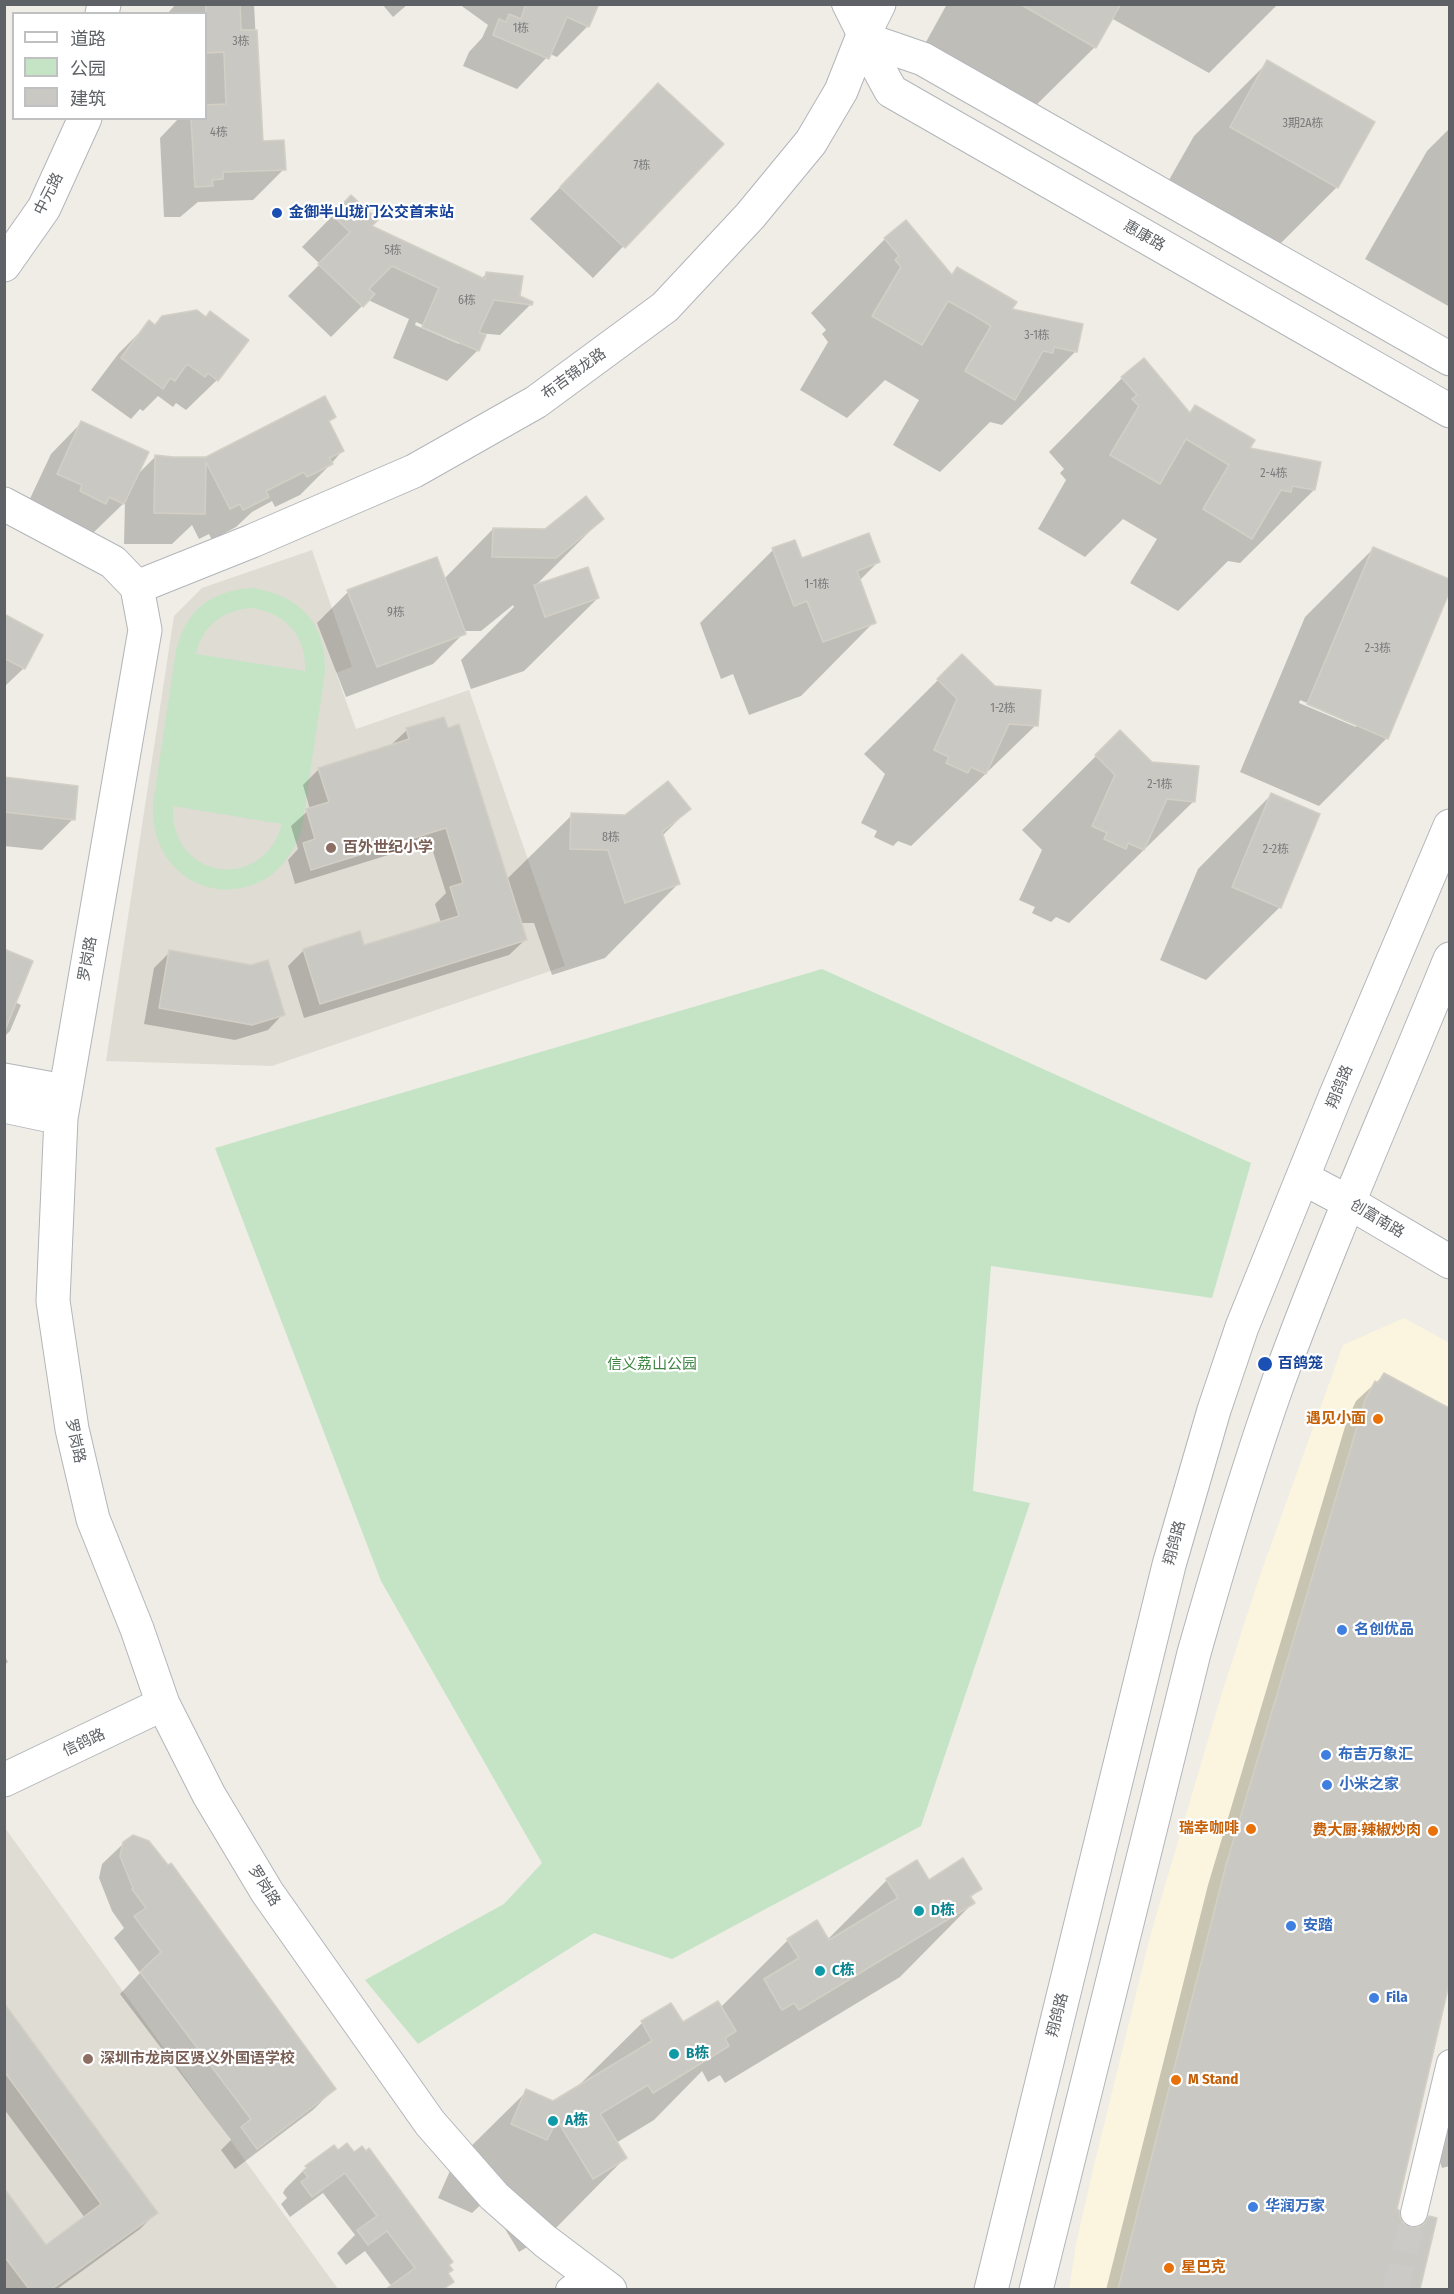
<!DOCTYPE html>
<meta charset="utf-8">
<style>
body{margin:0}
#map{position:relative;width:1454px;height:2294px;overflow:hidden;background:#efede6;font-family:"Fira Sans Condensed","Noto Sans SC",sans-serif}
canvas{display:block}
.frame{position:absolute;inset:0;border:6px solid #5e6165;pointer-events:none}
.legend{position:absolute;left:12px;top:12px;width:195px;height:108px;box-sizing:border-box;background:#fff;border:2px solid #bfc0c1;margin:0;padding:8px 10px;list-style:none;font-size:18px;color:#5e6165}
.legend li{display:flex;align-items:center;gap:12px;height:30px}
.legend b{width:30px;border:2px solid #bfc0c1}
</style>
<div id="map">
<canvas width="1454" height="2294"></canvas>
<div class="frame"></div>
<ul class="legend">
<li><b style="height:8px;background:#fff"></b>道路</li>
<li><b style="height:16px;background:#c5e4c5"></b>公园</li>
<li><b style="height:16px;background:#cac8c3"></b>建筑</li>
</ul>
</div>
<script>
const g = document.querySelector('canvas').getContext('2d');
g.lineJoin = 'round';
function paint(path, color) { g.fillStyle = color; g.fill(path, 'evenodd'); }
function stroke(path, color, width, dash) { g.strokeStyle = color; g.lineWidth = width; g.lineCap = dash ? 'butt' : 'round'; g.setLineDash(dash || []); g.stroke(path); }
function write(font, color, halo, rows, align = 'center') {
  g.font = font + ' "Fira Sans Condensed","Noto Sans SC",sans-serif'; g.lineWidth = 4.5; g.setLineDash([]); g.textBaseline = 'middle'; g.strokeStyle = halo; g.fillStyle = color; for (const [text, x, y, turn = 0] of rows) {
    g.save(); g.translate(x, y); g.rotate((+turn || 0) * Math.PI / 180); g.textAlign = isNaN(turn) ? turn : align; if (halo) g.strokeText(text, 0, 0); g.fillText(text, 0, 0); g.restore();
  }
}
paint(new Path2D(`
 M 1404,1318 L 1450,1343 L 1449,1984 L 1397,2209 L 1437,2218 L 1420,2289 L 1069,2290 L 1076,2244 L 1092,2174 L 1151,1933 L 1221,1696 L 1259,1578 L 1343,1345 Z`), '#fbf5df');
paint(new Path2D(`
 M 312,550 L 352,667 L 336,673 L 356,729 L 469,690 L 565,966 L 272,1066 L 106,1061 L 174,616 L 202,588 Z
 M 5,1828 L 338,2289 L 5,2289 Z`), '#dfdcd4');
paint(new Path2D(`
 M 252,588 C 300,595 327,624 325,673 L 302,827 C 275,923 149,903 153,804 L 176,650 C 187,609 210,591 252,588 ZM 252,608 C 285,613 307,636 305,671 L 196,654 C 203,625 223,610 252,608 ZM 173,807 L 173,806 L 282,824 C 262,894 170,879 173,807 Z
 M 822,969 L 1251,1163 L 1212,1298 L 991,1266 L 973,1491 L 1030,1503 L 921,1826 L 672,1959 L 594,1933 L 418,2044 L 365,1980 L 504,1904 L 542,1863 L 381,1581 L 215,1148 Z`), '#c5e4c5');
paint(new Path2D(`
 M 176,4 L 254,4 L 261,142 L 284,169 L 253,200 L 198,202 L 180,217 L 164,217 L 160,138 L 179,118 L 206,118 L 206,14 L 167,14 Z
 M 382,4 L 408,4 L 393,17 Z
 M 459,4 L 597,4 L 588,26 L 557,57 L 550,54 L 517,89 L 463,66 L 469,52 L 482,38 L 488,25 Z
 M 947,4 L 1278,4 L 1209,73 L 1111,18 L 1095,47 L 1021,120 L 916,60 Z
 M 1268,62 L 1337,187 L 1263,261 L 1157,201 L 1194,136 Z
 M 628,116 L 721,144 L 593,278 L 530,219 Z
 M 1450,128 L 1450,307 L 1365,259 L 1427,151 Z
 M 351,197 L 370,226 L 481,279 L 487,273 L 531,304 L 500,335 L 477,333 L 478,350 L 447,381 L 393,358 L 409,319 L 368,300 L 331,337 L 288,296 L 320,264 L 302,247 ZM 416,322 L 459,341 L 459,344 L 415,325 Z
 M 906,222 L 951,275 L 958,269 L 1009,311 L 1076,351 L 1002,425 L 990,422 L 940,472 L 893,445 L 919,400 L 885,380 L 847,418 L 800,390 L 828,342 L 822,334 L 826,330 L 811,313 L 885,239 Z
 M 163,317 L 217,380 L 186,410 L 176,403 L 173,407 L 158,396 L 143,411 L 140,409 L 131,419 L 91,390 L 119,353 L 150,322 L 154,325 Z
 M 1122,378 L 1189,414 L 1195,407 L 1247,449 L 1314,490 L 1240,563 L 1228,561 L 1178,611 L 1130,583 L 1157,539 L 1123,519 L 1085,557 L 1038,529 L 1066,480 L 1060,473 L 1064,469 L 1049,452 Z
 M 334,417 L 328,423 L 343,450 L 331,464 L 300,495 L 275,507 L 272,501 L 252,512 L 236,527 L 212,540 L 209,534 L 199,539 L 192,525 L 172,544 L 124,544 L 125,502 L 92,534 L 27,505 L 51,454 L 81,423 L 136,476 L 156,456 L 206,459 Z
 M 602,519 L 535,586 L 598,598 L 524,671 L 471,689 L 461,660 L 514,607 L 513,605 L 481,631 L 463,631 L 464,633 L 433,664 L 346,697 L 317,623 L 348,592 L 444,579 L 493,529 L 545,530 Z
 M 1373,549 L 1450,581 L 1450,589 L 1387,738 L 1319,806 L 1240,772 L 1305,617 ZM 1300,700 L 1356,723 L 1356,727 L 1299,703 Z
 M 773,550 L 801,560 L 878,562 L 859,581 L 874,622 L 801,696 L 749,715 L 733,674 L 721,679 L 700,623 Z
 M 4,616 L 24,668 L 4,687 Z
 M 962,656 L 1036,725 L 911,846 L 898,841 L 893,846 L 874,837 L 877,831 L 861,823 L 885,774 L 864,754 Z
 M 407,730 L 506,880 L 572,815 L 626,816 L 689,809 L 662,836 L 678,884 L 605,958 L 552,975 L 534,923 L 520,923 L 525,940 L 509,955 L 304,1018 L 288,966 L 304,950 L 363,947 L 441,923 L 435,904 L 446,893 L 430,842 L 295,884 L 288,860 L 298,849 L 291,826 L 310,809 L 303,785 L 319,769 L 391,745 Z
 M 1120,732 L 1194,801 L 1069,923 L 1056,917 L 1051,922 L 1032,913 L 1035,907 L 1019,900 L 1042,850 L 1022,830 Z
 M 4,779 L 73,819 L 42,850 L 4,846 Z
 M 1271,795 L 1280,907 L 1206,980 L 1160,960 L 1198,869 Z
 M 4,950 L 15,1002 L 21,1005 L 10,1031 L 4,1037 Z
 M 170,952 L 283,1014 L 268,1030 L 235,1040 L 144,1024 L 154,968 Z
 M 1384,1375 L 1450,1410 L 1450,1978 L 1396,2210 L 1402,2225 L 1411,2229 L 1419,2229 L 1429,2218 L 1435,2220 L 1419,2290 L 1106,2290 L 1208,1885 L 1347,1420 L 1356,1401 Z
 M 4,1655 L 8,1662 L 4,1665 Z
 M 124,1843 L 334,2089 L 313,2110 L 235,2169 L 221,2150 L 231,2140 L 120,1994 L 140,1973 L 114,1938 L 124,1928 L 112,1911 L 99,1878 L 102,1864 Z
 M 887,1880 L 928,1882 L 980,1888 L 970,1898 L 973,1903 L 900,1977 L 725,2083 L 720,2075 L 708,2082 L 702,2071 L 654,2120 L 616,2143 L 625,2158 L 552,2232 L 519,2252 L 487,2199 L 472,2213 L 438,2198 L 453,2164 L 527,2091 L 553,2103 L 574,2090 L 642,2023 L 671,2005 L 683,2024 L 720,2008 L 788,1940 L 817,1922 L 827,1940 Z
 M 4,2006 L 156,2213 L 140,2229 L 56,2290 L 4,2290 L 4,2191 L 45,2247 L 85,2218 L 4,2109 Z
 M 1450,2125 L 1450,2166 L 1442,2168 L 1435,2147 L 1440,2135 Z
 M 334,2147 L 448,2265 L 447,2274 L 452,2282 L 444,2290 L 389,2290 L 392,2287 L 365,2251 L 346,2265 L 337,2253 L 355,2235 L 323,2193 L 290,2217 L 281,2204 L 287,2198 L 283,2193 L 285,2189 L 306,2168 Z`), '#0003');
const building = new Path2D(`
 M 206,4 L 240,4 L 241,30 L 257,30 L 263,141 L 284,140 L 286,170 L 223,172 L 223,179 L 212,180 L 213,186 L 195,187 L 191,118 L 206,118 L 206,105 L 226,104 L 224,52 L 206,53 Z
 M 526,4 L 599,4 L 589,27 L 567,17 L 549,59 L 493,35 L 499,19 L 506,22 L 509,14 L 521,19 Z
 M 1020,4 L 1121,4 L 1096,48 Z
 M 1267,60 L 1375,122 L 1338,188 L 1230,127 Z
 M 658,83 L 724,144 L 625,248 L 560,187 Z
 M 351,195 L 378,220 L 372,226 L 485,279 L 486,272 L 523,276 L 520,296 L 533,302 L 532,305 L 494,300 L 479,332 L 486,335 L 479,351 L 422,327 L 439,288 L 392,266 L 369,289 L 375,294 L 363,307 L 318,264 L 350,232 L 332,215 Z
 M 906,220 L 952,275 L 957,267 L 1017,302 L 1012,309 L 1083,324 L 1077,352 L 1054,347 L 1053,353 L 1043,351 L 1015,400 L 965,371 L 991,326 L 970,313 L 948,301 L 922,345 L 872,316 L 901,267 L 895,260 L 899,256 L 884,238 Z
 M 197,310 L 206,317 L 210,311 L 249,340 L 218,381 L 208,373 L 205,377 L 187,364 L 175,381 L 170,378 L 163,389 L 121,358 L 149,320 L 155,325 L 162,316 Z
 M 1144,358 L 1190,413 L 1195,405 L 1255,440 L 1250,448 L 1321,462 L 1315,490 L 1292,486 L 1291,492 L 1281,490 L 1252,539 L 1203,509 L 1229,465 L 1186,439 L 1160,484 L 1110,455 L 1139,406 L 1132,399 L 1137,395 L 1121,377 Z
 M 325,396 L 336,417 L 329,421 L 344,451 L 329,458 L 333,464 L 307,477 L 304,472 L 266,491 L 269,497 L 243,510 L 240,504 L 230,509 L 206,462 L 205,514 L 154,513 L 155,455 L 173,457 L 206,457 Z
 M 81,421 L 149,452 L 124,504 L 109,497 L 106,504 L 80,491 L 82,485 L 57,474 Z
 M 586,496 L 604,519 L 556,558 L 492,557 L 493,528 L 545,529 Z
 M 869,533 L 880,562 L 857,571 L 876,623 L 823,642 L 807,601 L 794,606 L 772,548 L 795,540 L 802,558 Z
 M 1373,547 L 1449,579 L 1449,593 L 1388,739 L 1307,704 Z
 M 437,557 L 466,634 L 377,667 L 347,590 Z
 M 588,567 L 599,598 L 545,617 L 534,585 Z
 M 4,614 L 43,635 L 25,669 L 4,658 Z
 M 962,654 L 995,686 L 1041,690 L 1038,726 L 1009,724 L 986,774 L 971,767 L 968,773 L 946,763 L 949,757 L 934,750 L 957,699 L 937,679 Z
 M 444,717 L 448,728 L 459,724 L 527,940 L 320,1004 L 303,949 L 360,931 L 364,945 L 459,916 L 450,887 L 463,883 L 446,828 L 311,870 L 303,843 L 315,839 L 306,809 L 329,802 L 318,768 L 409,739 L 406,728 Z
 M 1120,730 L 1152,762 L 1199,766 L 1195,802 L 1167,799 L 1144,850 L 1128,843 L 1126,849 L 1104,839 L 1107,833 L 1092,826 L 1115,775 L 1095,755 Z
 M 4,777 L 78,786 L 75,820 L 4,812 Z
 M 668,781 L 691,809 L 662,832 L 680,884 L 625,903 L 608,850 L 570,849 L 571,813 L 625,815 Z
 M 1271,793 L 1320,814 L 1281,908 L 1232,887 Z
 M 4,949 L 33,961 L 5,1030 L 4,1030 Z
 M 169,950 L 251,965 L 268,960 L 285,1015 L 252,1025 L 159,1008 Z
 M 1384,1373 L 1449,1408 L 1449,1984 L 1397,2209 L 1399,2210 L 1400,2217 L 1403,2223 L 1411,2228 L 1419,2227 L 1424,2224 L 1429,2216 L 1437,2218 L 1420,2289 L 1118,2289 L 1226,1865 L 1365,1400 L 1375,1381 L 1378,1383 Z
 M 133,1835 L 149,1841 L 168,1865 L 171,1863 L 336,2089 L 257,2149 L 241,2127 L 251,2119 L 140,1972 L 161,1952 L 134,1916 L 146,1908 L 132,1889 L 133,1888 L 120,1856 L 123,1842 Z
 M 963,1858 L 982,1889 L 970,1896 L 975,1903 L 799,2010 L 794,2003 L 782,2010 L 764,1979 L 799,1958 L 787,1939 L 817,1920 L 829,1940 L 898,1898 L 886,1879 L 917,1860 L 929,1880 Z
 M 718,2001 L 736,2031 L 725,2038 L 729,2046 L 653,2093 L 648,2085 L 600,2114 L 627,2158 L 593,2179 L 557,2120 L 547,2140 L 511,2124 L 526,2089 L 553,2101 L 652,2041 L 641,2021 L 671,2003 L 683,2022 Z
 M 4,2003 L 158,2213 L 52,2289 L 29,2289 L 4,2256 L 4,2188 L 46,2245 L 101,2204 L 4,2071 Z
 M 347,2143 L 354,2152 L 362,2146 L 366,2151 L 369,2148 L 453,2262 L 449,2265 L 453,2270 L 448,2273 L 454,2282 L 443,2289 L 386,2289 L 415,2268 L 387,2231 L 368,2245 L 357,2230 L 377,2216 L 345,2173 L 312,2197 L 301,2182 L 308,2177 L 303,2171 L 307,2168 L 305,2166 L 334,2145 L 338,2150 Z`);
paint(building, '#cac8c3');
stroke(building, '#d3cfc5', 1.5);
stroke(new Path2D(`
 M 1396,2290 L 1414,2213`), '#cbcac6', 26, [26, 13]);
const street = new Path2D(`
 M 845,4 L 862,38
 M 1414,2213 L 1450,2063
 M 569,2290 L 589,2276`);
const secondary = new Path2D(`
 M 102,14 L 104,4
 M 862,38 L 891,91 L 1450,411
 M 862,38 L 923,59 L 1450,359
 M 4,265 L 44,208 L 85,118
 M 4,504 L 113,562 L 137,587 L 145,630 L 61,1118 L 53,1301 L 72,1429 L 93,1519 L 137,1629 L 163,1704 L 209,1795 L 267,1892 L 430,2123 L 494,2196 L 545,2241 L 610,2290
 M 137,587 L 252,541 L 414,471 L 536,402 L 665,307 L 750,216 L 811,142 L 841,91 L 862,38 L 879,4
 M 4,1080 L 64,1091
 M 4,1106 L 61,1118
 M 1303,1178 L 1350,1203 L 1450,1262
 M 4,1780 L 163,1704
 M 991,2290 L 1169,1565 L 1214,1410 L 1242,1327 L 1335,1097 L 1450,826
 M 1036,2290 L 1194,1653 C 1220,1561 1247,1470 1279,1380 C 1331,1238 1393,1099 1450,959`);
stroke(street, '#b3b6ba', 28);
stroke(secondary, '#b2b5ba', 35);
stroke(street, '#fff', 26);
stroke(secondary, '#fff', 33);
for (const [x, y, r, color] of [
 [277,213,6,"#1a4fb4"],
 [331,848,6,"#8d6e63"],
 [1265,1364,8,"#1a4fb4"],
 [1378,1419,6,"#e8710a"],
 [1342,1630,6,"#3f7fe0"],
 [1326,1755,6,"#3f7fe0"],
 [1327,1785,6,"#3f7fe0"],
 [1251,1829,6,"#e8710a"],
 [1433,1831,6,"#e8710a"],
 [919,1911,6,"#0f9aa8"],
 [1291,1926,6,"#3f7fe0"],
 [820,1971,6,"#0f9aa8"],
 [1374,1998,6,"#3f7fe0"],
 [674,2054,6,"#0f9aa8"],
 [88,2059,6,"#8d6e63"],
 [1176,2080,6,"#e8710a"],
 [553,2121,6,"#0f9aa8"],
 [1253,2207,6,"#3f7fe0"],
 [1169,2268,6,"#e8710a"]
]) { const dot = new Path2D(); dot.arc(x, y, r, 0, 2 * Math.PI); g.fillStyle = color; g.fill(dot); stroke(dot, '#fff', 2); }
write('12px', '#797b7c', null, [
 ["1栋",521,29],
 ["3栋",241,42],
 ["3期2A栋",1303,124],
 ["4栋",219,133],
 ["7栋",642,166],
 ["5栋",393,251],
 ["6栋",467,301],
 ["3-1栋",1037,336],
 ["2-4栋",1274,474],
 ["1-1栋",817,585],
 ["9栋",396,613],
 ["2-3栋",1378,649],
 ["1-2栋",1003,709],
 ["2-1栋",1160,785],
 ["8栋",611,838],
 ["2-2栋",1276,850]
]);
write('15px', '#5e6165', '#fff', [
 ["中元路",49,194,-63],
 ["惠康路",1144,236,30],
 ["布吉锦龙路",574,374,-36],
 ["罗岗路",88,959,-80],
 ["翔鸽路",1340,1087,-68],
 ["创富南路",1377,1219,31],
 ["罗岗路",75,1441,78],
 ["翔鸽路",1175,1543,-75],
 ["信鸽路",84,1743,-25],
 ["罗岗路",264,1886,58],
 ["翔鸽路",1058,2015,-76]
]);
write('bold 15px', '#164399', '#fff', [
 ["金御半山珑门公交首末站",289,213],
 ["百鸽笼",1278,1364]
], 'left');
write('bold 15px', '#785e54', '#fff', [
 ["百外世纪小学",343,848],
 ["深圳市龙岗区贤义外国语学校",100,2059]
], 'left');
write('15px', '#3d8541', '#fff', [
 ["信义荔山公园",652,1365]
]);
write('bold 15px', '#c56008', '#fff', [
 ["遇见小面",1366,1419],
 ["瑞幸咖啡",1239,1829],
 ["费大厨·辣椒炒肉",1421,1831],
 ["M Stand",1188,2080,"left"],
 ["星巴克",1181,2268,"left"]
], 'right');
write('bold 15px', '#366cbe', '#fff', [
 ["名创优品",1354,1630],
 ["布吉万象汇",1338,1755],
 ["小米之家",1339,1785],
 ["安踏",1303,1926],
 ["Fila",1386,1998],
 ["华润万家",1265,2207]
], 'left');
write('bold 15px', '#0d838f', '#fff', [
 ["D栋",931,1911],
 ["C栋",832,1971],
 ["B栋",686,2054],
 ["A栋",565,2121]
], 'left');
</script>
